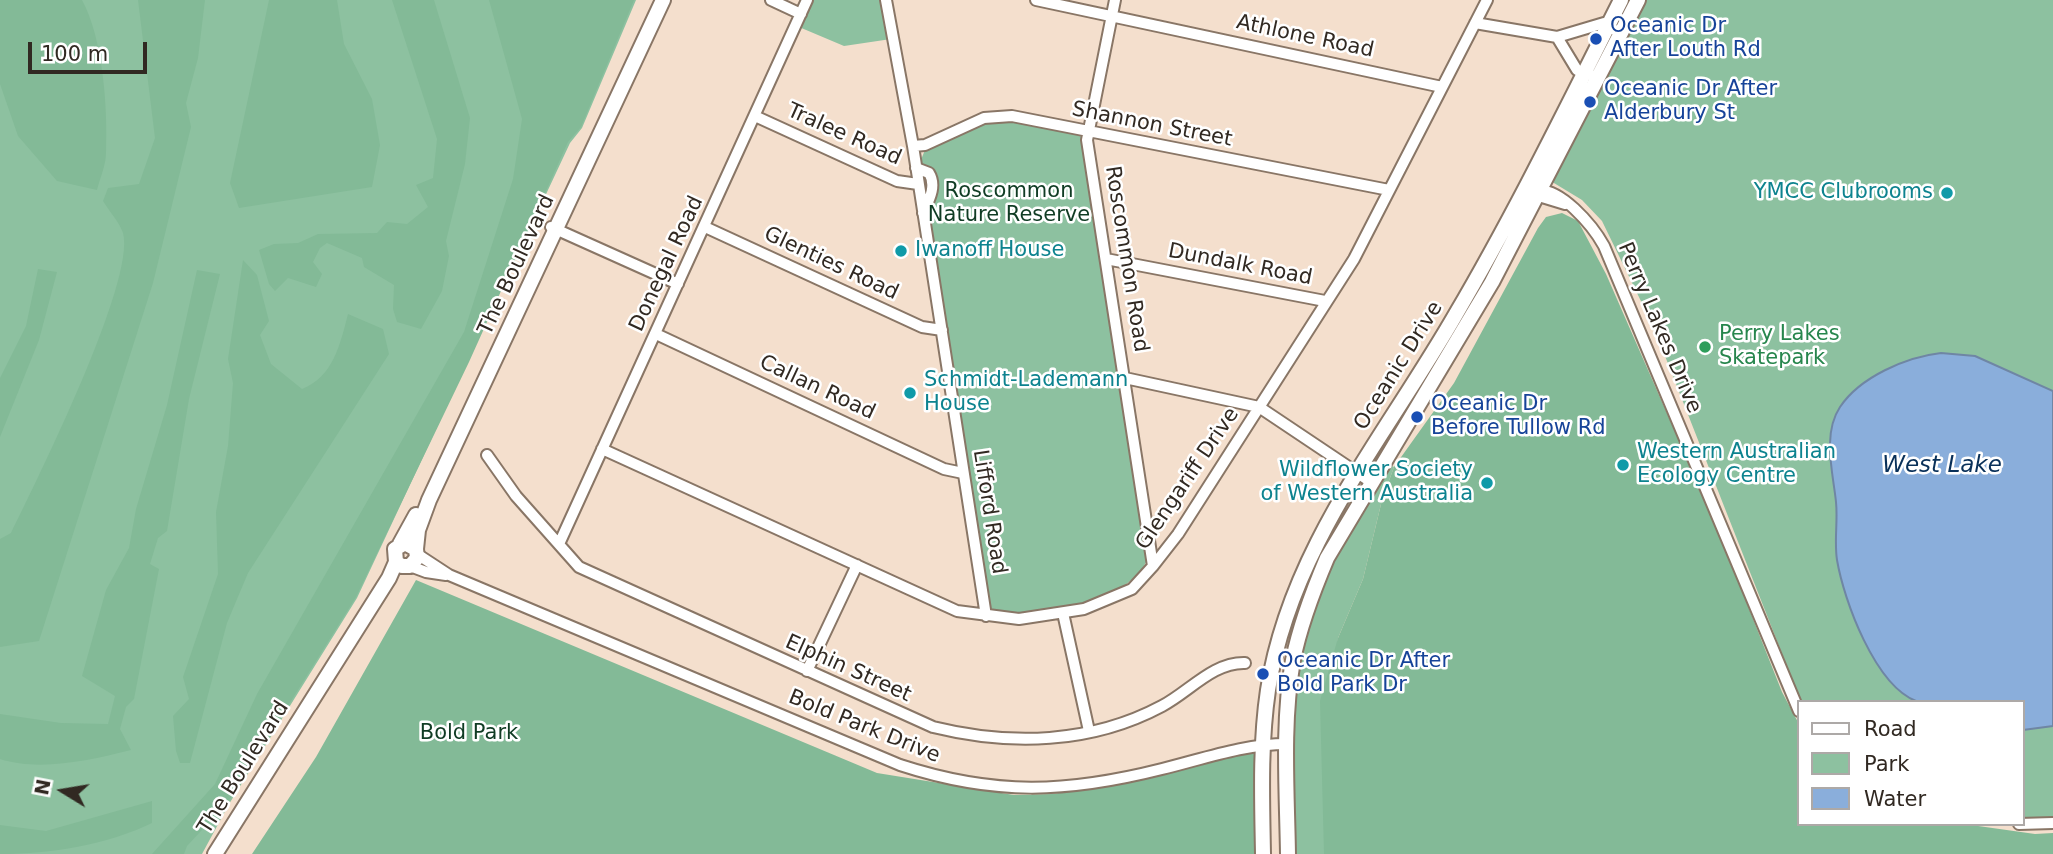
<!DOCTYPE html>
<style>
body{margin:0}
#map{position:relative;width:2053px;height:854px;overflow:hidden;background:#f4dfcd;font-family:"DejaVu Sans",sans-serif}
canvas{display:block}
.legend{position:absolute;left:1797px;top:700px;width:228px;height:126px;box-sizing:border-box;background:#fff;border:2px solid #ada9a7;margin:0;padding:9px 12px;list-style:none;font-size:21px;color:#312922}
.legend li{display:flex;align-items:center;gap:14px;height:35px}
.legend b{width:35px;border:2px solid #ada9a7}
.north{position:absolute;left:28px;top:756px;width:70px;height:70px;-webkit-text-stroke:5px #fff;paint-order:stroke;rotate:281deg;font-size:19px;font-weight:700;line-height:28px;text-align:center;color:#312922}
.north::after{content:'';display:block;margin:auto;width:24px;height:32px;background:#312922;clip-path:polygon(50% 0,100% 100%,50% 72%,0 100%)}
.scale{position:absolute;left:28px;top:42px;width:119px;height:32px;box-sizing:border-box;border:4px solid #312922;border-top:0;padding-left:9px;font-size:21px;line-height:24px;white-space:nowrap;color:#312922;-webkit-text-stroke:5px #fff;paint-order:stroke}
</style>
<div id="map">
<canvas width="2053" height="854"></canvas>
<ul class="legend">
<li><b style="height:9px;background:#fff"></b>Road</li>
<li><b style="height:19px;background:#8dc1a0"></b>Park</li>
<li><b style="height:19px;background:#8aaedb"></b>Water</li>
</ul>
<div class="north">N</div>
<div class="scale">100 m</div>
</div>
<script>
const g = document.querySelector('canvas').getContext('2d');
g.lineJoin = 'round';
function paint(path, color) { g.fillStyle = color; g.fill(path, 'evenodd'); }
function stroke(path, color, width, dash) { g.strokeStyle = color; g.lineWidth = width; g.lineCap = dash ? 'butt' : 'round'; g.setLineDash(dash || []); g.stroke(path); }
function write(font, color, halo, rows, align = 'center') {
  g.font = font + ' "DejaVu Sans",sans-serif'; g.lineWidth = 5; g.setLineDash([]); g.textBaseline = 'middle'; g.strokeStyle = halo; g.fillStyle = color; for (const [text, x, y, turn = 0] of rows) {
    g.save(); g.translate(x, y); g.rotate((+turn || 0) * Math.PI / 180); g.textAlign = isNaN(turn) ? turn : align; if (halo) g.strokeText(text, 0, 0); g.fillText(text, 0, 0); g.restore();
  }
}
paint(new Path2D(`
 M 0,0 L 636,0 L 582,128 L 570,143 L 357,598 L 229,804 L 202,854 L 0,854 Z
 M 811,0 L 885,0 L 891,39 L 844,46 L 799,27 Z
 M 1643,0 L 2053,0 L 2053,820 L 2023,820 L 2023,702 L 1801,702 L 1654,328 L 1602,221 L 1582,200 L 1549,180 Z
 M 1008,120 L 1079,134 L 1084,141 L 1147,560 C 1129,603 1030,623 991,610 L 920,162 L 925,150 L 978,124 Z
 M 1387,463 L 1394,467 L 1382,500 L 1363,579 L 1338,638 L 1324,854 L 1293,854 C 1292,782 1283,701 1305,631 C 1324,570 1356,518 1387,463 Z`), '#8dc1a0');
paint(new Path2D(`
 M 0,0 L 82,0 C 103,38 108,109 106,153 C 106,165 100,178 97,190 L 57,181 L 18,136 L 0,84 Z
 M 138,0 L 205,0 L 198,58 L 186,103 L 191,127 L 153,283 L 39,641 L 0,647 L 0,539 L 11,533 C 36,482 136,281 123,233 C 120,223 109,211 103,201 L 108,188 L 139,184 L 155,138 Z
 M 269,0 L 337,0 L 344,44 L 372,99 L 380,145 L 372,187 L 239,208 L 230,183 Z
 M 392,0 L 434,0 L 470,118 L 465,164 L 446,241 L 449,256 L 442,291 L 421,329 L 397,322 L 393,309 L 394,285 L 364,267 L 362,258 L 327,243 L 320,248 L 313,262 L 322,274 L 316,287 L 288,278 L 275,291 L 269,284 L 259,250 L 274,244 L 298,243 L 318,234 L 377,233 L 387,222 L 407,224 L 428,207 L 416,185 L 433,178 L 437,139 Z
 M 489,0 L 634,0 L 581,127 L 568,142 L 469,362 L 356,597 L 228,802 L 187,846 L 184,854 L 152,854 L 215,784 L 257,694 L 464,332 L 513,179 L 522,119 Z
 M 1562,213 L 1578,221 L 1606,274 L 1715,523 L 1782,692 L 1799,724 L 1799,824 L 1964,824 L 2035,834 L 2053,833 L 2053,854 L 1324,854 L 1320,701 L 1338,638 L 1363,579 L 1382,500 L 1394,467 L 1454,383 L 1538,228 L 1546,217 Z
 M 243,260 L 257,275 L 269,321 L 260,335 L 271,364 L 302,389 C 333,377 340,345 348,314 L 383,329 L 389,354 L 248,573 L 227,623 L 190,763 L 180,763 L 176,751 L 173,716 L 189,699 L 183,677 L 218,574 L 216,512 L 228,446 L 233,383 L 228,359 Z
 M 38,269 L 57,272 L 39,340 L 0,437 L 0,378 L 26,326 Z
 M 197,270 L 220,274 L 189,399 L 167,531 L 158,538 L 150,564 L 159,569 L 134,699 L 126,707 L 120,729 L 131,750 C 91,760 40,772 0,759 L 0,714 L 61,723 L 108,724 L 115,696 L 82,676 L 106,590 L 129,548 L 136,509 L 167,405 Z
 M 416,580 L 877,773 L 1014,795 L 1052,794 L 1126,783 L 1259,746 L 1257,854 L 252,854 L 316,757 Z
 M 152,801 L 152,823 C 106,845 51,854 0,854 L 0,825 L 46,831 Z`), '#83ba97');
const water = new Path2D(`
 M 1941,353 L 1975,356 L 2053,391 L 2053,726 L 2023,730 L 2023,702 C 2003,702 1930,706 1916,701 C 1875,685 1844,601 1837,560 C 1834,541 1838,521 1836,502 C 1833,473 1822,434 1840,407 C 1860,377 1906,357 1941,353 Z`);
paint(water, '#8aaedb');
stroke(water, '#6f86a4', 2);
const minor = new Path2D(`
 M 771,0 L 801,14
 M 886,0 L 913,146 L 986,616
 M 1036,0 L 1442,87
 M 1115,0 L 1087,140 L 1153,566
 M 1475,23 L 1557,37 L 1604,23 L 1613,29
 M 1557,37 L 1577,70 L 1591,75
 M 757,117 L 897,181 L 918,184
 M 913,146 L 925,145 L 984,118 L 1012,116 L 1389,190
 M 916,168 L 929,173 C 937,186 929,200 923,213
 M 1538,188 L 1542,197 L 1565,204
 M 1535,191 C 1559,185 1593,226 1604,246 L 1799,711
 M 551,227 L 678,284
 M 705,227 L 922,327 L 942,330
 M 1106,259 L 1325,301
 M 656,334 L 944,469 L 963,473
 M 1125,378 L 1259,407 L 1371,482
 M 602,449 L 957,611 L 1019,619 L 1084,609 L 1132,589 L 1153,566 L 1178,534 L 1354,259 L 1487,0
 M 487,455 L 516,496 L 579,567 L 933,727 C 1010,746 1091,744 1162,706 C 1189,692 1213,662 1245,663
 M 559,544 L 807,0
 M 417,554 L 449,575 L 900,765 C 995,796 1067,793 1162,769 C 1203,759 1244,744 1287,744
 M 410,566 L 426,572 L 446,575
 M 1063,613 L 1089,731
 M 807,671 L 857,565
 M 2019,824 L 2053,823`);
const major = new Path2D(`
 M 400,544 L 416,515
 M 416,549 L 418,530 L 429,500 L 663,0
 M 215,854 L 389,578 L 396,562 L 395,549 L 405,543 L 416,549 L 417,558 L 410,566 L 402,566 L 396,562
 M 1263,854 C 1262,799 1260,744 1268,690 C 1290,547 1386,436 1456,314 C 1516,212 1568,105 1621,0
 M 1288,854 C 1287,790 1282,723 1293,660 C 1300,625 1313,591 1327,558 L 1492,282 L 1638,0`);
stroke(minor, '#897666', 14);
stroke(major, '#897666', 18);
stroke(minor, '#fff', 10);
stroke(major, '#fff', 14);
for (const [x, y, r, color] of [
 [1596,39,7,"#1a4fb4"],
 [1590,102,7,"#1a4fb4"],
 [1947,193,7,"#0f9aa8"],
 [901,251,7,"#0f9aa8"],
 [1705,347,7,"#2e9e5b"],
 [910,393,7,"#0f9aa8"],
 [1417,417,7,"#1a4fb4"],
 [1623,465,7,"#0f9aa8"],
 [1487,483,7,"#0f9aa8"],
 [1263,674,7,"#1a4fb4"]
]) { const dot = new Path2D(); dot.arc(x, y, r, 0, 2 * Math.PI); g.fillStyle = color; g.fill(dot); stroke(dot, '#fff', 2.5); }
write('21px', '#164399', '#fff', [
 ["Oceanic Dr",1610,27],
 ["After Louth Rd",1610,51],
 ["Oceanic Dr After",1604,90],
 ["Alderbury St",1604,114],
 ["Oceanic Dr",1431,405],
 ["Before Tullow Rd",1431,429],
 ["Oceanic Dr After",1277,662],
 ["Bold Park Dr",1277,686]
], 'left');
write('21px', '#312922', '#fff', [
 ["Athlone Road",1305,37,12],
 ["Shannon Street",1152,125,11],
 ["Tralee Road",844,135,24],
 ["Roscommon Road",1126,259,81],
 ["Donegal Road",667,264,-65],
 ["Glenties Road",831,264,25],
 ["The Boulevard",517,265,-65],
 ["Dundalk Road",1240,265,11],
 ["Perry Lakes Drive",1659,328,67],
 ["Oceanic Drive",1399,366,-58],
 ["Callan Road",817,388,25],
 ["Glengariff Drive",1188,479,-56],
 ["Lifford Road",989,512,81],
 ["Elphin Street",848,669,24],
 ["Bold Park Drive",864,727,22],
 ["The Boulevard",244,768,-58]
]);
write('21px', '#103c24', '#fff', [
 ["Roscommon",1009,192],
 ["Nature Reserve",1009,216],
 ["Bold Park",469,734]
]);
write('21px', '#0d838f', '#fff', [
 ["YMCC Clubrooms",1933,193,"right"],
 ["Iwanoff House",915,251],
 ["Schmidt-Lademann",924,381],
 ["House",924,405],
 ["Western Australian",1637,453],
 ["Ecology Centre",1637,477],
 ["Wildflower Society",1473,471,"right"],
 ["of Western Australia",1473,495,"right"]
], 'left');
write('21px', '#27864d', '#fff', [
 ["Perry Lakes",1719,335],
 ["Skatepark",1719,359]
], 'left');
write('italic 23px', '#093059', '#fff', [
 ["West Lake",1942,466]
]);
</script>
